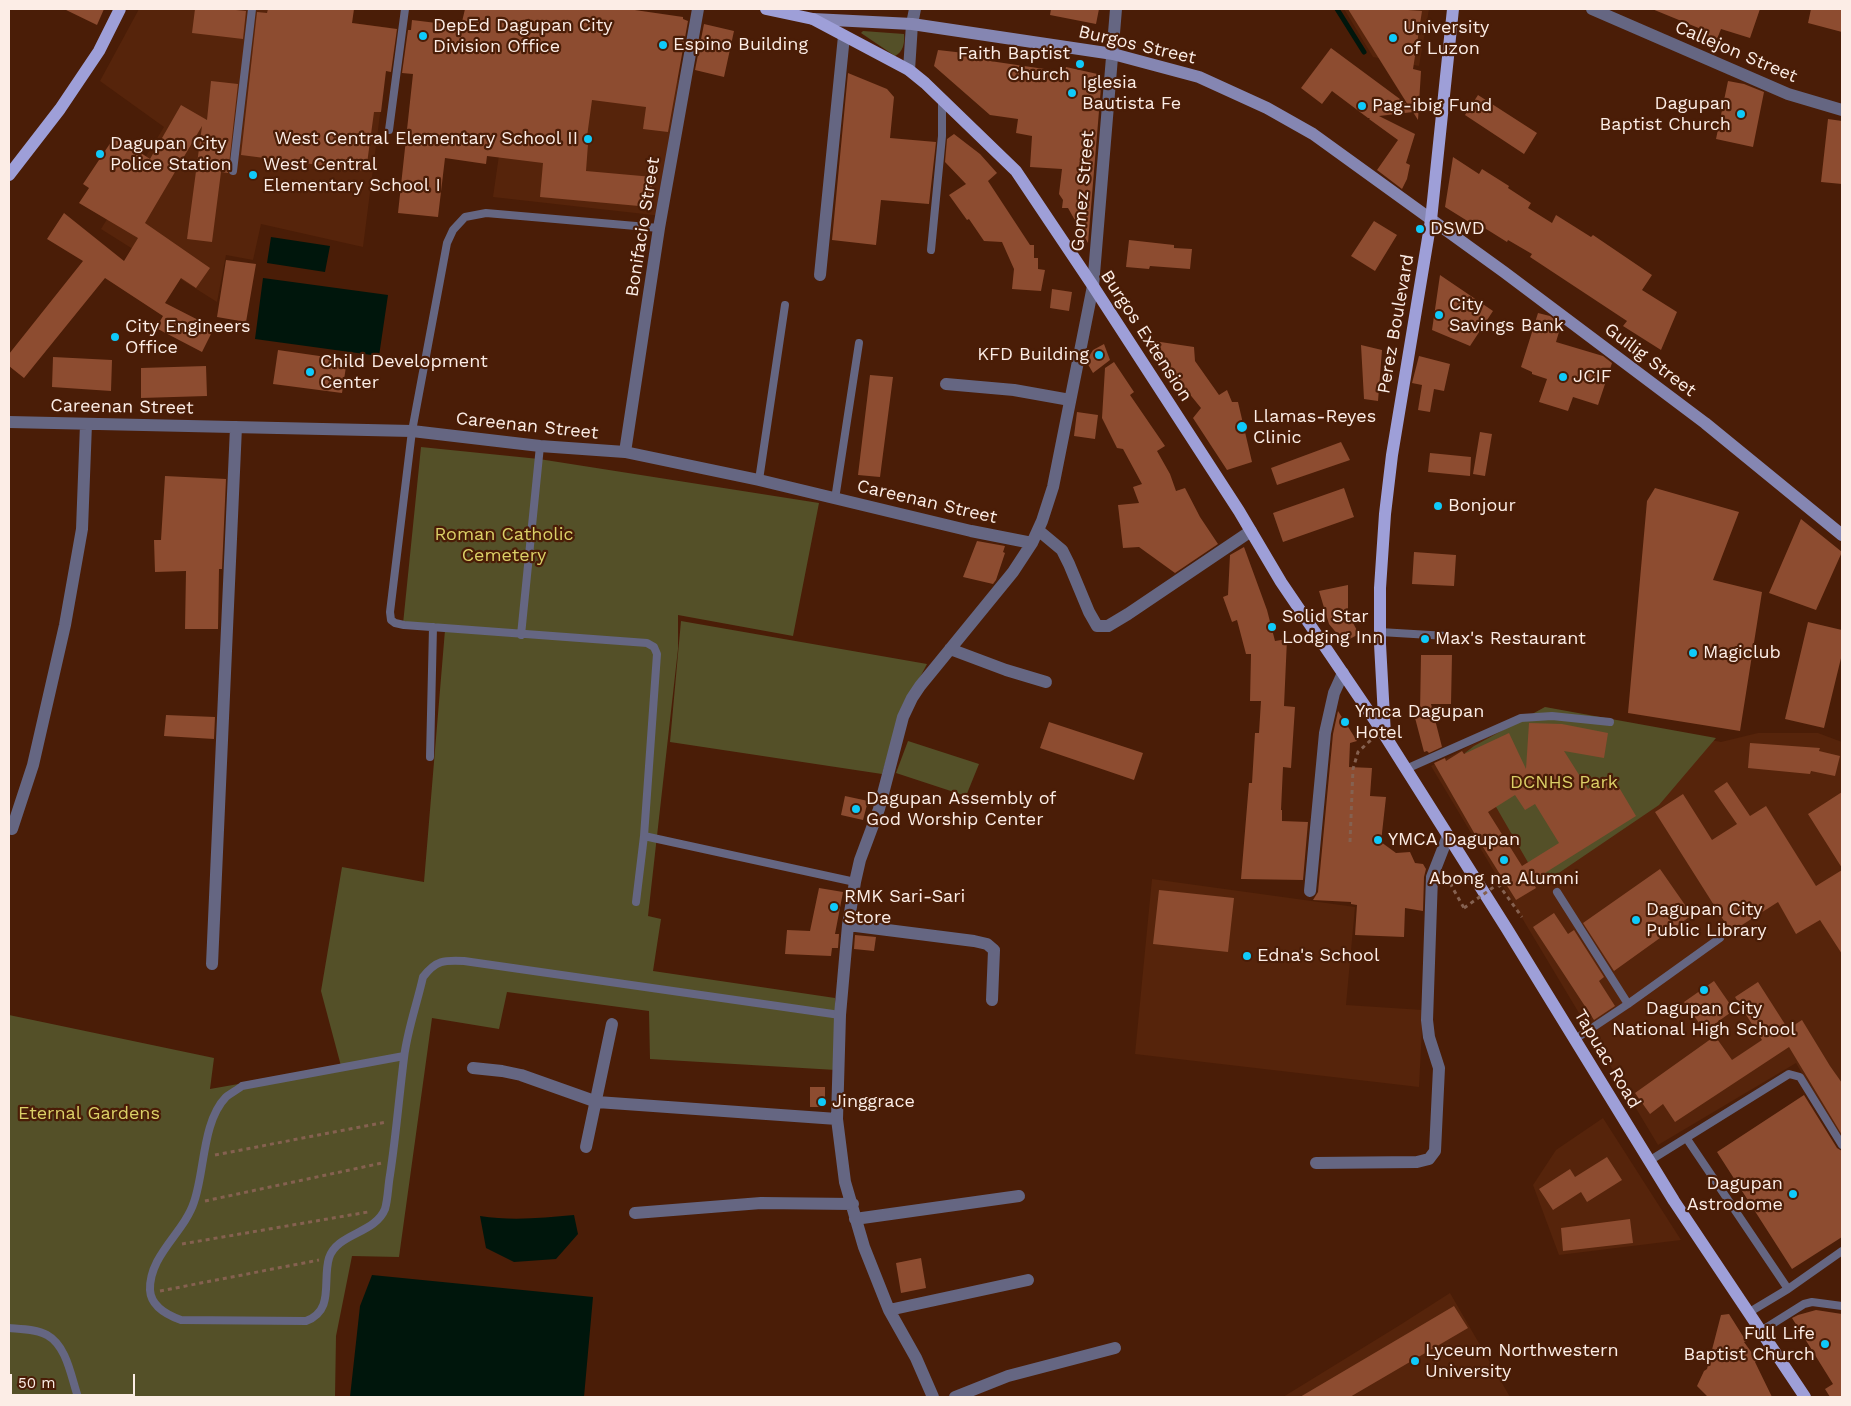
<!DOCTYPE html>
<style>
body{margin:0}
#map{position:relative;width:1851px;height:1406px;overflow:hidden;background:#4a1d07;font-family:"Work Sans",sans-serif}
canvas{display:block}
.frame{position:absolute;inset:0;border:10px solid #fcede6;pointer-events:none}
.scale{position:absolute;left:10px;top:1374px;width:125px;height:22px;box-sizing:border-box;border:2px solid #fcede6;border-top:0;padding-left:6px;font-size:15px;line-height:18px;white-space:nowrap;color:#fcede6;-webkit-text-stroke:4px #4a1d07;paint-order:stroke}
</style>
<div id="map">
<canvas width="1851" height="1406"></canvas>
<div class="frame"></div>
<div class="scale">50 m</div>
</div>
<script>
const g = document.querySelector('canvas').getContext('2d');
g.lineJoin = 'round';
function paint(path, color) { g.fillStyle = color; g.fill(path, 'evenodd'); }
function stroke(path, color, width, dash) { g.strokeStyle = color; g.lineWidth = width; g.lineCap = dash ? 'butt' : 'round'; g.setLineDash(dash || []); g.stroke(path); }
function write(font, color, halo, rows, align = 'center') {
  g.font = font + ' "Work Sans",sans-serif'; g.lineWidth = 4.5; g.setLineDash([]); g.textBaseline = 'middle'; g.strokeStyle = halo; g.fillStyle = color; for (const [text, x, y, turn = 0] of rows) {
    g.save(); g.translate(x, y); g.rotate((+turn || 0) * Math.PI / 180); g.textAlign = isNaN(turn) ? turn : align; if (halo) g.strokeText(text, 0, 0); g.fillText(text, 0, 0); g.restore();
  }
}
paint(new Path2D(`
 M 139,9 L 354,9 L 352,23 L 391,28 L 363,247 L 261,224 L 253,260 L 226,255 L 217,302 L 101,229 L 164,127 L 100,81 Z
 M 1344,9 L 1429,9 L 1419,66 L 1373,57 Z
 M 513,57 L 686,81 L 662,216 L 493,197 Z
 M 1545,707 L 1721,742 L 1758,733 L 1818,733 L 1842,742 L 1842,1143 L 1796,1063 L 1658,1145 L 1431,766 Z
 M 1152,879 L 1355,907 L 1346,1005 L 1423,1010 L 1419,1087 L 1135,1054 Z
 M 1603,1118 L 1681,1240 L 1559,1255 L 1533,1185 L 1556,1150 Z
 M 1450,1293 L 1510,1397 L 1283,1397 L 1400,1325 Z`), '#56240b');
paint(new Path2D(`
 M 863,31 L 904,34 C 905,43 903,52 895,56 L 861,33 Z
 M 421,447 L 539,459 L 819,503 L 793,636 L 678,615 L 678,649 L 648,916 L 661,919 L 653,971 L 835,998 L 836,1070 L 650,1059 L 649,1011 L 507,992 L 499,1029 L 432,1018 L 399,1257 L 352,1256 L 336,1336 L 335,1397 L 9,1397 L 9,1015 L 214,1058 L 210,1089 L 341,1066 L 321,991 L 342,867 L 424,882 L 445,630 L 403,624 Z
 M 681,621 L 927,664 L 900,715 L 882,774 L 670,742 Z
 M 1545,707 L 1716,738 L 1659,805 L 1541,885 L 1465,753 L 1474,746 Z
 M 908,741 L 979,764 L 966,796 L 896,773 Z`), '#545028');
paint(new Path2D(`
 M 271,237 L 330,246 L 325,272 L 267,263 Z
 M 263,278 L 388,295 L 379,356 L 255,339 Z
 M 574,1215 L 578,1234 L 556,1259 L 514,1262 L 486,1248 L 480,1216 C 511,1221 543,1218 574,1215 Z
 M 372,1275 L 593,1297 L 584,1397 L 350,1397 L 360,1306 Z`), '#00160c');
stroke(new Path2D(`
 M 1337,9 L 1364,52`), '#00160c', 5);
paint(new Path2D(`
 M 64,9 L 104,9 L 97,25 Z
 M 195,9 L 236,9 L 236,10 L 246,11 L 243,39 L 192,33 Z
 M 268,9 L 354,9 L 352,23 L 397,29 L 391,72 L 386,71 L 381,112 L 374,112 L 366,171 L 241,155 L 257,12 L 267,13 Z
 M 465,9 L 628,9 L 683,17 L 683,19 L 688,21 L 668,132 L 643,129 L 646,107 L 592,100 L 586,144 L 588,144 L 586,171 L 653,177 L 650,207 L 540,197 L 543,163 L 487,156 L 486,164 L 445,158 L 438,217 L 398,213 L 413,74 L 402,73 L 408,30 L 411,30 L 412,20 L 461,26 Z
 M 1051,9 L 1099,9 L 1096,24 L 1050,15 Z
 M 1348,9 L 1394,9 L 1422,11 L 1413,69 L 1421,71 L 1418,120 L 1413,112 L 1379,116 L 1415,134 L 1406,163 L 1410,165 L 1407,179 L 1402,189 L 1377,170 L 1398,140 L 1369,119 L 1370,118 L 1368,118 L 1332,91 L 1322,104 L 1301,88 L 1331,48 L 1408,105 Z
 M 1652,9 L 1760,9 L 1750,38 L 1721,29 L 1717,39 L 1700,32 L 1701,29 Z
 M 1811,9 L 1842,9 L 1842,32 L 1808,23 Z
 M 704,24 L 734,31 L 724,77 L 695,70 Z
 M 938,50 L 991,56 L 990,61 L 1065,72 L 1066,67 L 1102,75 L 1088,243 L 1068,208 L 1062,208 L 1063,200 L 1059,194 L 1062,169 L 1030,167 L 1032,136 L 1016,133 L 1018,119 L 990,115 L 934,66 Z
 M 848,73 L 887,89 L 894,97 L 890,138 L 936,142 L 929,204 L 881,200 L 876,245 L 832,240 Z
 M 211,81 L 238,84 L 228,173 L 221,172 L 212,242 L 187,239 L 202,126 L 145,223 L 210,268 L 196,288 L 181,278 L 165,303 L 214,328 L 202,352 L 156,328 L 163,316 L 105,278 L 24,378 L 9,366 L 9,354 L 83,261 L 47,239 L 64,213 L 124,261 L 138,238 L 79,203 L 89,188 L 83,184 L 115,136 L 150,159 L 181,105 L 207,120 Z
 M 1728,81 L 1744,84 L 1764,92 L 1753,147 L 1716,139 Z
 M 1478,95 L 1537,133 L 1524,154 L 1465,115 Z
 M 1828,119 L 1842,121 L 1842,184 L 1821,182 Z
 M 954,134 L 980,154 L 997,173 L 988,181 L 1030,245 L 1034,245 L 1034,258 L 1038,258 L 1038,269 L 1045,270 L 1041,291 L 1012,289 L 1014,269 L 1002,242 L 984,241 L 969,219 L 967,220 L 949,195 L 966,184 L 945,162 L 947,139 Z
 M 1453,157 L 1479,174 L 1482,169 L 1509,186 L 1508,188 L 1531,203 L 1528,208 L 1552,223 L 1556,215 L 1591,237 L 1593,235 L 1652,275 L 1642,290 L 1677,312 L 1661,350 L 1623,326 L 1627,321 L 1530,257 L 1532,254 L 1508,240 L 1507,242 L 1483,227 L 1482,230 L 1445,207 Z
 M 1374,221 L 1397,235 L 1375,271 L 1351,256 Z
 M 1129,240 L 1174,245 L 1174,248 L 1192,249 L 1190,269 L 1150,266 L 1149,269 L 1126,267 Z
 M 226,260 L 256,264 L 246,322 L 217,317 Z
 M 1440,275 L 1493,311 L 1470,346 L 1432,330 Z
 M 1052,289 L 1072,292 L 1069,311 L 1050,308 Z
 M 1538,313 L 1550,316 L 1561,325 L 1556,342 L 1603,356 L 1612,363 L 1598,405 L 1573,397 L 1568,411 L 1539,402 L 1547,379 L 1532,374 L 1532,372 L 1521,367 Z
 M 1147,340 L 1194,347 L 1195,361 L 1219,395 L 1227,390 L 1232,402 L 1238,402 L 1252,462 L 1227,470 L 1193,418 L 1201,408 L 1179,381 L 1173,384 L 1165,368 L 1163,368 Z
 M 1104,344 L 1110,360 L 1093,373 L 1086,361 L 1093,350 Z
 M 1361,345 L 1382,350 L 1378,401 L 1364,399 Z
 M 278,350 L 347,360 L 342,393 L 273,384 Z
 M 1419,356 L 1450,364 L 1444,391 L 1434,389 L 1430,412 L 1418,410 L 1422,385 L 1412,383 Z
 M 53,357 L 112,360 L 111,391 L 52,387 Z
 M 1114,362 L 1134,392 L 1130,395 L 1165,446 L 1157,451 L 1170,474 L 1176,491 L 1185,488 L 1200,517 L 1218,544 L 1175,573 L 1139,547 L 1123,548 L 1118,505 L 1139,503 L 1133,487 L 1142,484 L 1123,449 L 1117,448 L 1102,418 L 1105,368 Z
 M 206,366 L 207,396 L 141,398 L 141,368 Z
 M 870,375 L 893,377 L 880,477 L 858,475 Z
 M 1077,412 L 1098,415 L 1095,439 L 1074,436 Z
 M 1480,432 L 1492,434 L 1485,476 L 1473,474 Z
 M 1341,442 L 1350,460 L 1277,485 L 1271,468 Z
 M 1430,453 L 1471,457 L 1470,476 L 1428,472 Z
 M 165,476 L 226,479 L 222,569 L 219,569 L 218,629 L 185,629 L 186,571 L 155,572 L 154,540 L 161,540 Z
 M 1344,488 L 1354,517 L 1283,542 L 1273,513 Z
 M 1655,488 L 1739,512 L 1713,580 L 1762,592 L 1740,731 L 1628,713 L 1647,501 Z
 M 1801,519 L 1842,552 L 1816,610 L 1769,593 Z
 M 977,541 L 1005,546 L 1003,552 L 1005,553 L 996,580 L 993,584 L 963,577 Z
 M 1244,547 L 1267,610 L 1275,641 L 1287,639 L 1284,706 L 1295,707 L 1291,768 L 1283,767 L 1281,810 L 1282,810 L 1282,821 L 1308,822 L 1303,880 L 1241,879 L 1249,783 L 1252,783 L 1255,733 L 1259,733 L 1261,701 L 1250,701 L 1251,654 L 1246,654 L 1237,620 L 1232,622 L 1223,597 L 1228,595 L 1230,555 Z
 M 1414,552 L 1456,555 L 1454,586 L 1412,584 Z
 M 1348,585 L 1348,614 L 1359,634 L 1344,642 L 1329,624 L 1319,591 Z
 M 1808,622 L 1842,630 L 1842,654 L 1824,728 L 1785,719 Z
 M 1421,655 L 1452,655 L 1451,704 L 1431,704 L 1442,747 L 1429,753 L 1427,751 L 1424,752 L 1414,714 L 1420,713 Z
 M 1338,711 L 1357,741 L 1350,743 L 1349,767 L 1372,768 L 1370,796 L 1386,797 L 1381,842 L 1396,853 L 1410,852 L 1415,863 L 1423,864 L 1426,869 L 1424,877 L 1423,911 L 1405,908 L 1404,937 L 1355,935 L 1357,905 L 1351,904 L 1351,902 L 1313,900 L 1318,892 L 1333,734 Z
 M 166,715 L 215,717 L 214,739 L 164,736 Z
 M 1049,722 L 1143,753 L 1134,780 L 1040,748 Z
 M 1529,723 L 1562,724 L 1608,733 L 1604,758 L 1564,751 L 1588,789 L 1611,774 L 1636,816 L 1532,881 L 1536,888 L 1516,900 L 1473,831 L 1434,763 L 1445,758 L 1446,761 L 1462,751 L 1464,754 L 1509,733 L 1526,769 ZM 1515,795 L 1525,810 L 1535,804 L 1559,843 L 1522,866 L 1488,812 Z
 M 1750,743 L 1820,748 L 1819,751 L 1840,756 L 1835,776 L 1811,771 L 1810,774 L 1748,768 Z
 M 1727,782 L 1750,816 L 1766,806 L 1816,886 L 1842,870 L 1842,954 L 1820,920 L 1796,934 L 1778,902 L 1731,932 L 1655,812 L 1683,794 L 1712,840 L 1737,824 L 1714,791 Z
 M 1842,792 L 1842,868 L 1808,814 Z
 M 845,796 L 868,801 L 863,820 L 841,815 Z
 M 1660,869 L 1692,915 L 1614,971 L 1583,923 Z
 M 819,888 L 843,892 L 835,934 L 839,934 L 838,948 L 832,948 L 831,956 L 785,954 L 787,930 L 810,931 Z
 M 1159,890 L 1234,898 L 1228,952 L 1153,944 Z
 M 1554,913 L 1568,934 L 1574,930 L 1604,977 L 1599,981 L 1615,1006 L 1594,1020 L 1533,927 Z
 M 855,935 L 876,937 L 874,951 L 854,949 Z
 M 1714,981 L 1734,1010 L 1705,1031 L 1684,1002 Z
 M 1758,982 L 1788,1029 L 1802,1020 L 1830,1066 L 1842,1083 L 1842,1135 L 1789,1047 L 1675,1122 L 1663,1104 L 1650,1114 L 1635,1093 L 1715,1036 L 1732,1060 L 1762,1040 L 1735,997 Z
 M 810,1087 L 825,1087 L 825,1107 L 810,1107 Z
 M 1804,1095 L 1837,1148 L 1842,1151 L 1842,1237 L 1792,1269 L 1717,1152 Z
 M 1607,1157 L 1622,1180 L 1587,1202 L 1581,1192 L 1553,1210 L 1539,1189 L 1570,1169 L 1575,1177 Z
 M 1630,1219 L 1633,1243 L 1563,1251 L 1561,1228 Z
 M 921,1258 L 926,1288 L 901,1293 L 896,1263 Z
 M 1454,1306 L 1468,1328 L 1350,1397 L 1300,1397 Z
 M 1816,1310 L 1842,1314 L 1842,1397 L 1830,1397 L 1825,1389 L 1833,1384 L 1792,1318 L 1798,1315 Z
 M 1729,1314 L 1746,1341 L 1744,1342 L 1757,1360 L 1755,1362 L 1772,1397 L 1708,1397 L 1697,1386 L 1704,1371 L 1707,1369 L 1721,1315 Z`), '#8d4c30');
stroke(new Path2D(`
 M 1350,842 L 1353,769 L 1358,752 L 1372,739
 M 1459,879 L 1451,885 L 1464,908
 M 1498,884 L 1522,917
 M 215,1155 L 386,1122
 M 205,1201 L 382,1163
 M 182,1244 L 368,1212
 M 160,1291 L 319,1260`), '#856150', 3, [4, 4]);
stroke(new Path2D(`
 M 389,130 L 405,9
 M 233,171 L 252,9
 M 931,250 L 942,136 L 942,100
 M 759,480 L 785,305
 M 835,499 L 859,343
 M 1380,632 L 1447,636
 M 521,635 L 540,446
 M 430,757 L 433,627
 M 1406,769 L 1521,718 L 1552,716 L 1610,722
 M 644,836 L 855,882
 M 1557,892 L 1628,1004
 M 636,902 L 644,836 L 657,654 L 654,647 L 647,643 L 404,625 L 395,623 L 391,620 L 390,612 L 412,431 L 447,243 L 453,230 L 465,217 L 486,213 L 659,228
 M 1574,1040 L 1628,1004 L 1720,938
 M 404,1056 L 242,1086 C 237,1090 231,1093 226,1097 C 202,1122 205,1171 194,1202 C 184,1233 149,1255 150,1290 C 151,1307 167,1315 181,1320 L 306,1321 C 335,1310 322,1281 329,1258 C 337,1233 375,1234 385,1209 C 388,1199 388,1186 390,1175 C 396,1136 399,1097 404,1058 C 407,1031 417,1004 423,977 C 436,960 444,960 464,961 L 840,1015
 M 1687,1139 L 1788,1289
 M 1649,1161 L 1789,1074 L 1800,1077 L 1842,1145
 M 1748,1313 L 1788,1289 L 1842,1251
 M 9,1328 C 21,1329 37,1329 47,1335 C 67,1346 71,1377 78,1397
 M 1761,1331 L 1804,1304 L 1812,1302 L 1842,1306`), '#656682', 8);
stroke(new Path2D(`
 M 1592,9 L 1788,94 L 1842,110
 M 909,70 L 912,24 L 915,9
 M 820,275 L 844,36
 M 946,384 L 1014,390 L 1070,400
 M 9,422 L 412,431 L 540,446 L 625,452 L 759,480 L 971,531 L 1032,543
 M 625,452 L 659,228 L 698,9
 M 1038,530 L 1062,550 L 1069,564 L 1089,612 L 1097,626 L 1108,626 L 1128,614 L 1251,531
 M 950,649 L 1006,670 L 1046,682
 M 12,829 L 33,765 L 65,625 L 82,529 L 86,424
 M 1310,891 L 1325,733 L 1334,693 L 1343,673
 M 848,925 L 974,941 L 987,944 L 994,950 L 992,1000
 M 212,964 L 236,427
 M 473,1068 L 502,1071 L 521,1075 L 597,1102 L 837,1119
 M 586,1147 L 612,1024
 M 1316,1163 L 1417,1162 L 1429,1159 L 1435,1151 L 1439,1068 L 1429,1037 L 1427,1020 L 1432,877 L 1448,836
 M 635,1213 L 761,1203 L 853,1204
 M 855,1219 L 1019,1196
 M 889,1310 L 1028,1280
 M 933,1397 L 916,1358 L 889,1310 L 864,1247 L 845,1182 L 837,1119 L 840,1015 L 848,925 L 855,882 L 860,860 L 879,809 L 903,717 L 912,698 L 920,686 L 1013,572 L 1032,543 L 1042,521 L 1053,487 L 1093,286 L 1116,9
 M 955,1397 L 1008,1376 L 1115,1348`), '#656682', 12);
stroke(new Path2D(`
 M 813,19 L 912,24 L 1113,54 L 1199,77 L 1267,108 L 1313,134 L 1504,272 L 1705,423 L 1842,535`), '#8586b2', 12);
stroke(new Path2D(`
 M 766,9 L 813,19 L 909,70 L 925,83 L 1016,171 L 1093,286 L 1239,511 L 1281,582 L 1382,731 L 1507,929 L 1674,1201 L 1805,1397
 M 9,175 L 60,109 L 99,51 L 120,9
 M 1385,735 L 1380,644 L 1380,588 L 1385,514 L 1392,455 L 1431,220 L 1453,9`), '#9e9fd8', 12);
stroke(new Path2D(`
 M 1464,908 L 1498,884`), '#856150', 3, [4, 4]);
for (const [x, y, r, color] of [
 [423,36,5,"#0fcafa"],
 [1393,38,5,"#0fcafa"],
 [663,45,5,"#0fcafa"],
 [1080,64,5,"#0fcafa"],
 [1072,93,5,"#0fcafa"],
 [1362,106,5,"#0fcafa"],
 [1741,114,5,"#0fcafa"],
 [588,139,5,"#0fcafa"],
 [100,154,5,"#0fcafa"],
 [253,175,5,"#0fcafa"],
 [1420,229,5,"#0fcafa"],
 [1439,315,5,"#0fcafa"],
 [115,337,5,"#0fcafa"],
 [1099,355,5,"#0fcafa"],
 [310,372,5,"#0fcafa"],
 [1563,377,5,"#0fcafa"],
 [1242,427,6,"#0fcafa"],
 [1438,506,5,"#0fcafa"],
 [1272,627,5,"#0fcafa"],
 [1425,639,5,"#0fcafa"],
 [1693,653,5,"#0fcafa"],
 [1345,722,5,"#0fcafa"],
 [856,809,5,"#0fcafa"],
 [1378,840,5,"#0fcafa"],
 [1504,860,5,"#0fcafa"],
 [834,907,5,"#0fcafa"],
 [1636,920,5,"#0fcafa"],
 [1247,956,5,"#0fcafa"],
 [1704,990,5,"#0fcafa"],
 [822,1102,5,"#0fcafa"],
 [1793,1194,5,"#0fcafa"],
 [1825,1344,5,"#0fcafa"],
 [1415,1361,5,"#0fcafa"]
]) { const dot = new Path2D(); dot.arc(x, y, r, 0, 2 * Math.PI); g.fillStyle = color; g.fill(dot); stroke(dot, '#4a1d07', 2); }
write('18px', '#fcede6', '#4a1d07', [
 ["DepEd Dagupan City",433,26],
 ["Division Office",433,47],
 ["University",1403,28],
 ["of Luzon",1403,49],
 ["Espino Building",673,45],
 ["Faith Baptist",1070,54,"right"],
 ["Church",1070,75,"right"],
 ["Iglesia",1082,83],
 ["Bautista Fe",1082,104],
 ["Dagupan",1731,104,"right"],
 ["Baptist Church",1731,125,"right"],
 ["Pag-ibig Fund",1372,106],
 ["West Central Elementary School II",578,139,"right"],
 ["Dagupan City",110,144],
 ["Police Station",110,165],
 ["West Central",263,165],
 ["Elementary School I",263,186],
 ["DSWD",1430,229],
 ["City",1449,305],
 ["Savings Bank",1449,326],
 ["City Engineers",125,327],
 ["Office",125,348],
 ["KFD Building",1089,355,"right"],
 ["Child Development",320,362],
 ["Center",320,383],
 ["JCIF",1573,377],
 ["Llamas-Reyes",1253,417],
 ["Clinic",1253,438],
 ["Bonjour",1448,506],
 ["Solid Star",1282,617],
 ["Lodging Inn",1282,638],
 ["Max's Restaurant",1435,639],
 ["Magiclub",1703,653],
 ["Ymca Dagupan",1355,712],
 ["Hotel",1355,733],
 ["Dagupan Assembly of",866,799],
 ["God Worship Center",866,820],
 ["YMCA Dagupan",1388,840],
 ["Abong na Alumni",1504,879,"center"],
 ["RMK Sari-Sari",844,897],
 ["Store",844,918],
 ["Dagupan City",1646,910],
 ["Public Library",1646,931],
 ["Edna's School",1257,956],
 ["Dagupan City",1704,1009,"center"],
 ["National High School",1704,1030,"center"],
 ["Jinggrace",832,1102],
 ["Dagupan",1783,1184,"right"],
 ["Astrodome",1783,1205,"right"],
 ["Full Life",1815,1334,"right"],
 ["Baptist Church",1815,1355,"right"],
 ["Lyceum Northwestern",1425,1351],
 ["University",1425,1372]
], 'left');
write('18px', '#fcede6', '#4a1d07', [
 ["Burgos Street",1137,45,13],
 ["Callejon Street",1736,52,23],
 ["Gomez Street",1083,191,-85],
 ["Bonifacio Street",643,227,-81],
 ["Perez Boulevard",1396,324,-80],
 ["Burgos Extension",1146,336,57],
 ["Guilig Street",1650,360,37],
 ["Careenan Street",122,407,1],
 ["Careenan Street",527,426,6],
 ["Careenan Street",927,502,13],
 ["Tapuac Road",1607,1059,59]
]);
write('18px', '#dbd067', '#4a1d07', [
 ["Roman Catholic",504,535],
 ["Cemetery",504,556],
 ["DCNHS Park",1564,783],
 ["Eternal Gardens",89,1114]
]);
</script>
